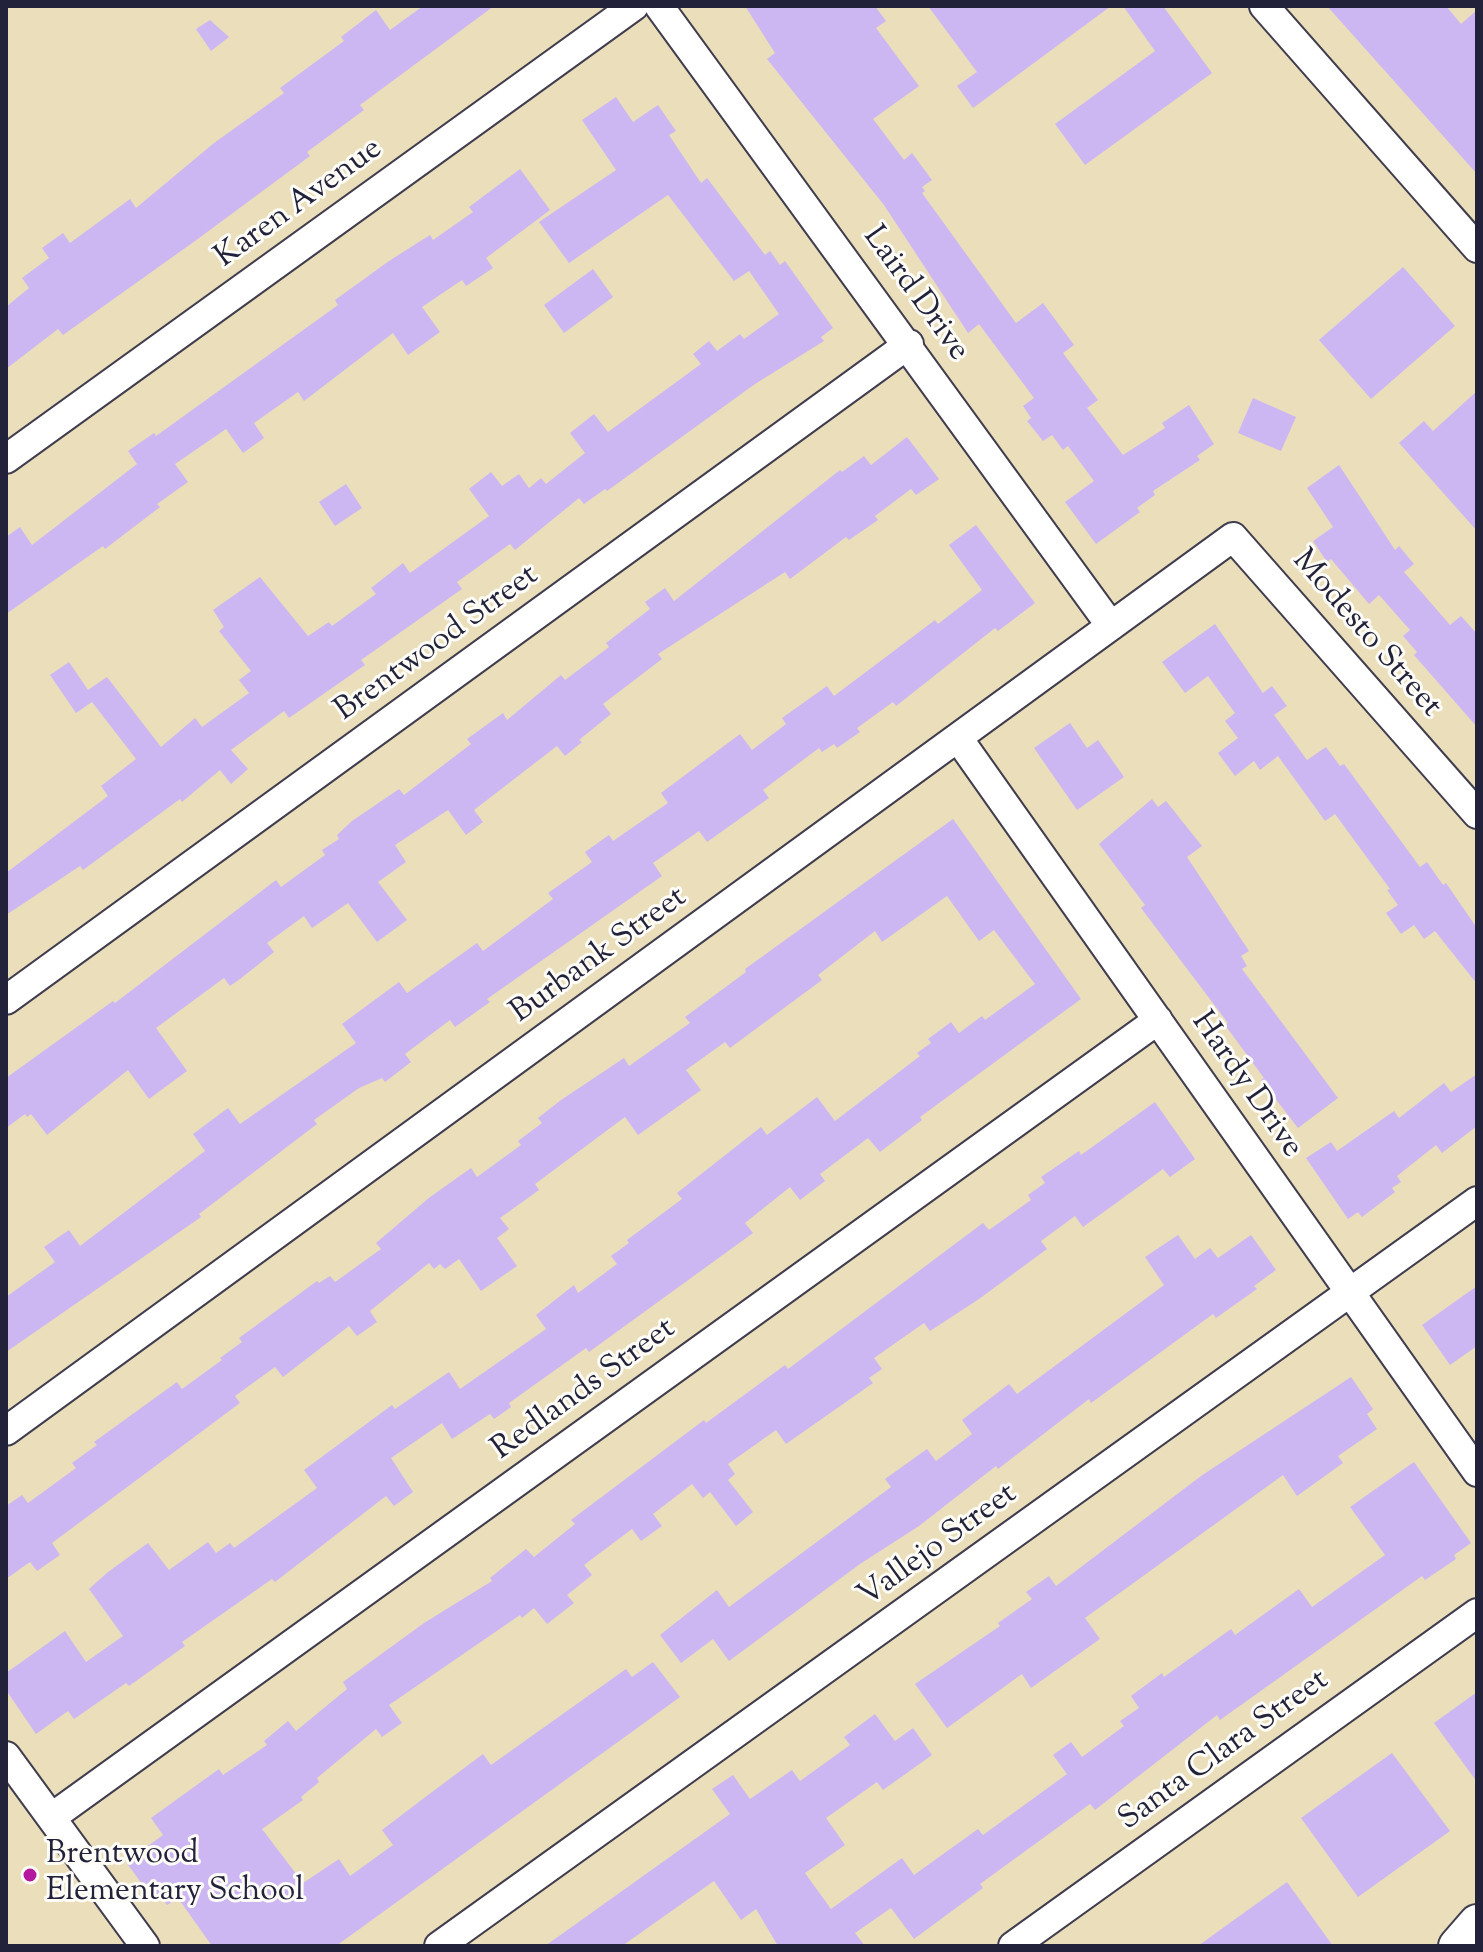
<!DOCTYPE html>
<style>
body{margin:0}
#map{position:relative;width:1483px;height:1952px;overflow:hidden;background:#ebdebb;font-family:"Sorts Mill Goudy",serif}
canvas{display:block}
.frame{position:absolute;inset:0;border:8px solid #22223b;pointer-events:none}
</style>
<div id="map">
<canvas width="1483" height="1952"></canvas>
<div class="frame"></div>
</div>
<script>
const g = document.querySelector('canvas').getContext('2d');
g.lineJoin = 'round';
function paint(path, color) { g.fillStyle = color; g.fill(path, 'evenodd'); }
function stroke(path, color, width, dash) { g.strokeStyle = color; g.lineWidth = width; g.lineCap = dash ? 'butt' : 'round'; g.setLineDash(dash || []); g.stroke(path); }
function write(font, color, halo, rows, align = 'center') {
  g.font = font + ' "Sorts Mill Goudy",serif'; g.lineWidth = 6; g.setLineDash([]); g.textBaseline = 'middle'; g.strokeStyle = halo; g.fillStyle = color; for (const [text, x, y, turn = 0] of rows) {
    g.save(); g.translate(x, y); g.rotate((+turn || 0) * Math.PI / 180); g.textAlign = isNaN(turn) ? turn : align; if (halo) g.strokeText(text, 0, 0); g.fillText(text, 0, 0); g.restore();
  }
}
paint(new Path2D(`
 M 423,6 L 494,6 L 360,105 L 364,110 L 307,152 L 310,156 L 195,241 L 63,335 L 58,329 L 6,369 L 6,307 L 29,288 L 22,278 L 49,258 L 42,248 L 63,233 L 70,243 L 130,199 L 136,208 L 214,143 L 284,93 L 280,88 L 344,41 L 341,37 L 376,10 L 390,30 Z
 M 745,6 L 875,6 L 886,21 L 876,28 L 919,86 L 873,119 L 904,160 L 912,153 L 932,180 L 922,187 L 925,191 L 922,193 L 1016,323 L 1043,303 L 1074,345 L 1063,353 L 1098,400 L 1087,408 L 1123,455 L 1165,428 L 1162,423 L 1189,405 L 1214,444 L 1197,456 L 1200,460 L 1153,491 L 1155,495 L 1137,508 L 1140,512 L 1096,544 L 1065,502 L 1094,481 L 1068,446 L 1063,450 L 1052,435 L 1043,441 L 1027,421 L 1031,418 L 1023,406 L 1034,398 L 979,324 L 968,333 L 884,205 L 767,59 L 775,53 Z
 M 928,6 L 1111,6 L 973,108 L 957,86 L 977,72 Z
 M 1123,6 L 1163,6 L 1212,73 L 1085,165 L 1055,124 L 1155,51 Z
 M 1327,6 L 1446,6 L 1461,24 L 1477,10 L 1477,174 Z
 M 210,20 L 229,37 L 211,51 L 196,29 Z
 M 616,97 L 633,122 L 658,105 L 676,131 L 669,135 L 701,183 L 707,178 L 765,255 L 770,251 L 780,265 L 785,261 L 833,328 L 821,337 L 824,341 L 755,384 L 607,491 L 605,489 L 584,504 L 579,498 L 515,550 L 510,544 L 457,582 L 462,589 L 361,660 L 365,665 L 289,718 L 284,711 L 231,750 L 248,769 L 231,784 L 220,770 L 182,802 L 180,799 L 83,870 L 80,866 L 6,915 L 6,873 L 108,796 L 101,786 L 136,759 L 92,702 L 76,713 L 50,675 L 69,662 L 88,690 L 107,677 L 161,747 L 195,718 L 202,727 L 249,693 L 239,680 L 251,671 L 219,631 L 224,627 L 213,610 L 260,577 L 308,636 L 329,622 L 332,626 L 376,594 L 371,588 L 403,563 L 410,573 L 489,516 L 469,489 L 491,472 L 502,486 L 519,474 L 529,488 L 541,478 L 546,484 L 585,453 L 570,433 L 594,414 L 608,432 L 701,364 L 693,354 L 709,341 L 717,351 L 740,334 L 744,339 L 779,314 L 749,271 L 734,281 L 668,195 L 569,263 L 539,222 L 616,170 L 582,120 Z
 M 520,169 L 550,210 L 486,258 L 493,268 L 466,286 L 462,280 L 422,307 L 440,332 L 408,355 L 393,333 L 304,401 L 298,392 L 254,423 L 264,438 L 243,453 L 226,429 L 175,464 L 188,482 L 157,504 L 160,507 L 105,549 L 103,546 L 6,614 L 6,537 L 20,527 L 32,545 L 137,464 L 128,451 L 154,433 L 156,436 L 338,305 L 335,300 L 389,261 L 430,235 L 433,240 L 473,212 L 469,207 Z
 M 1403,267 L 1455,326 L 1371,399 L 1319,340 Z
 M 593,269 L 613,297 L 564,333 L 544,305 Z
 M 1477,391 L 1477,531 L 1399,443 L 1424,421 L 1433,431 Z
 M 1253,398 L 1296,417 L 1281,451 L 1238,433 Z
 M 907,437 L 939,479 L 916,495 L 911,489 L 875,516 L 878,520 L 849,540 L 846,537 L 790,579 L 785,572 L 658,654 L 662,659 L 603,704 L 611,714 L 579,740 L 582,742 L 565,756 L 557,746 L 474,810 L 483,822 L 466,835 L 448,810 L 395,845 L 406,862 L 378,882 L 407,920 L 377,942 L 348,903 L 312,928 L 304,916 L 267,943 L 274,952 L 240,979 L 230,986 L 224,978 L 156,1028 L 187,1071 L 149,1099 L 128,1070 L 47,1135 L 31,1114 L 27,1117 L 25,1114 L 6,1128 L 6,1078 L 113,1001 L 115,1003 L 276,880 L 281,887 L 325,855 L 322,850 L 339,839 L 337,835 L 352,821 L 399,789 L 404,795 L 471,744 L 467,739 L 503,713 L 507,720 L 561,675 L 565,680 L 609,647 L 606,643 L 650,609 L 645,602 L 665,588 L 674,601 L 840,470 L 842,472 L 864,456 L 871,465 Z
 M 1339,465 L 1395,550 L 1399,546 L 1414,564 L 1404,572 L 1450,625 L 1461,616 L 1477,634 L 1477,727 L 1414,655 L 1417,652 L 1403,636 L 1410,630 L 1379,595 L 1369,604 L 1331,559 L 1327,562 L 1313,541 L 1333,527 L 1307,488 Z
 M 346,484 L 362,508 L 335,526 L 319,502 Z
 M 976,525 L 1035,603 L 998,631 L 995,628 L 896,706 L 893,702 L 857,728 L 860,732 L 837,748 L 834,744 L 822,752 L 819,748 L 763,790 L 769,798 L 707,842 L 699,831 L 653,863 L 662,876 L 487,999 L 490,1002 L 455,1027 L 450,1020 L 405,1054 L 411,1062 L 385,1082 L 382,1078 L 359,1088 L 314,1120 L 317,1124 L 199,1214 L 201,1217 L 6,1352 L 6,1297 L 55,1262 L 44,1247 L 69,1230 L 80,1246 L 205,1151 L 193,1134 L 228,1108 L 240,1124 L 356,1043 L 342,1024 L 399,982 L 407,993 L 477,943 L 483,951 L 553,899 L 548,893 L 592,862 L 585,852 L 609,835 L 613,841 L 668,803 L 661,793 L 740,734 L 752,750 L 786,724 L 782,718 L 827,686 L 834,696 L 935,620 L 938,624 L 982,590 L 949,545 Z
 M 1215,624 L 1263,693 L 1272,686 L 1287,706 L 1274,715 L 1307,760 L 1326,747 L 1340,766 L 1344,764 L 1420,867 L 1427,862 L 1443,885 L 1446,883 L 1477,928 L 1477,984 L 1435,931 L 1424,939 L 1414,925 L 1401,934 L 1386,913 L 1398,905 L 1387,890 L 1390,889 L 1335,814 L 1325,821 L 1278,756 L 1260,770 L 1254,761 L 1235,776 L 1218,753 L 1238,738 L 1225,721 L 1235,713 L 1208,676 L 1185,693 L 1162,662 Z
 M 1070,723 L 1087,748 L 1098,740 L 1124,777 L 1077,810 L 1034,748 Z
 M 1152,799 L 1158,807 L 1166,801 L 1202,846 L 1187,857 L 1249,951 L 1241,956 L 1247,966 L 1242,969 L 1338,1098 L 1298,1128 L 1261,1080 L 1264,1078 L 1225,1025 L 1228,1023 L 1141,908 L 1145,905 L 1099,844 Z
 M 953,819 L 1081,999 L 920,1117 L 922,1120 L 880,1152 L 868,1138 L 820,1174 L 825,1181 L 800,1200 L 790,1187 L 745,1223 L 753,1233 L 589,1352 L 586,1348 L 509,1403 L 511,1407 L 494,1419 L 490,1414 L 452,1439 L 442,1423 L 391,1458 L 413,1492 L 394,1506 L 386,1496 L 275,1582 L 272,1579 L 182,1642 L 185,1646 L 129,1686 L 126,1683 L 74,1719 L 68,1711 L 36,1734 L 6,1690 L 6,1673 L 65,1631 L 86,1662 L 123,1636 L 89,1589 L 108,1572 L 148,1543 L 169,1570 L 208,1542 L 216,1553 L 230,1543 L 234,1548 L 317,1488 L 304,1470 L 392,1405 L 395,1409 L 449,1372 L 460,1389 L 546,1329 L 536,1315 L 574,1285 L 578,1293 L 617,1264 L 611,1256 L 629,1243 L 627,1240 L 682,1199 L 677,1193 L 761,1127 L 767,1135 L 817,1097 L 835,1121 L 920,1056 L 917,1053 L 931,1043 L 928,1039 L 951,1022 L 959,1033 L 982,1016 L 985,1020 L 1035,984 L 994,930 L 979,941 L 947,896 L 882,942 L 875,931 L 818,975 L 822,980 L 730,1048 L 725,1042 L 686,1070 L 701,1090 L 638,1135 L 625,1117 L 535,1184 L 539,1190 L 500,1218 L 509,1229 L 497,1238 L 517,1266 L 481,1291 L 459,1259 L 445,1269 L 440,1264 L 434,1269 L 429,1263 L 370,1311 L 377,1322 L 357,1336 L 349,1326 L 283,1377 L 275,1367 L 235,1396 L 240,1403 L 52,1543 L 60,1555 L 37,1571 L 30,1562 L 6,1579 L 6,1506 L 22,1495 L 28,1503 L 76,1468 L 72,1463 L 97,1445 L 94,1442 L 177,1382 L 182,1389 L 222,1360 L 220,1358 L 242,1342 L 239,1338 L 317,1281 L 319,1283 L 330,1276 L 335,1282 L 381,1249 L 376,1243 L 430,1197 L 471,1168 L 477,1177 L 521,1145 L 518,1141 L 542,1123 L 538,1118 L 561,1100 L 624,1058 L 629,1066 L 690,1023 L 685,1017 L 746,972 L 745,969 Z
 M 1477,1074 L 1477,1126 L 1442,1153 L 1436,1145 L 1397,1176 L 1401,1182 L 1392,1188 L 1395,1192 L 1362,1217 L 1358,1212 L 1348,1219 L 1306,1158 L 1331,1142 L 1337,1151 L 1394,1111 L 1399,1118 L 1444,1083 L 1451,1092 Z
 M 1155,1102 L 1195,1159 L 1170,1177 L 1163,1169 L 1083,1227 L 1075,1216 L 1041,1241 L 1047,1249 L 979,1299 L 930,1331 L 924,1323 L 874,1358 L 882,1369 L 869,1378 L 873,1383 L 786,1444 L 776,1430 L 728,1464 L 735,1474 L 728,1480 L 753,1512 L 736,1526 L 710,1492 L 703,1498 L 692,1484 L 653,1514 L 662,1526 L 641,1541 L 632,1529 L 584,1565 L 592,1575 L 567,1595 L 574,1603 L 547,1624 L 534,1608 L 522,1618 L 520,1615 L 389,1705 L 402,1723 L 382,1737 L 376,1729 L 317,1778 L 319,1782 L 301,1797 L 303,1800 L 262,1829 L 303,1883 L 339,1859 L 350,1876 L 393,1845 L 382,1830 L 428,1795 L 483,1754 L 491,1765 L 626,1669 L 632,1677 L 653,1662 L 680,1697 L 336,1946 L 212,1946 L 178,1898 L 167,1905 L 159,1894 L 153,1899 L 126,1862 L 163,1835 L 151,1818 L 219,1769 L 223,1775 L 267,1745 L 264,1741 L 288,1721 L 296,1731 L 347,1689 L 343,1682 L 424,1623 L 492,1581 L 490,1578 L 526,1549 L 534,1557 L 575,1524 L 571,1520 L 704,1420 L 706,1423 L 785,1365 L 788,1369 L 983,1223 L 989,1230 L 1031,1200 L 1028,1195 L 1045,1183 L 1041,1177 L 1079,1151 L 1081,1155 Z
 M 1178,1235 L 1195,1259 L 1210,1248 L 1218,1258 L 1251,1235 L 1276,1270 L 1254,1286 L 1257,1289 L 1216,1318 L 1213,1314 L 1091,1403 L 1089,1399 L 998,1469 L 996,1466 L 919,1526 L 860,1564 L 729,1661 L 713,1639 L 681,1663 L 660,1635 L 717,1590 L 729,1607 L 891,1487 L 885,1479 L 927,1449 L 936,1461 L 972,1434 L 962,1420 L 1009,1384 L 1017,1394 L 1164,1285 L 1145,1257 Z
 M 1477,1286 L 1477,1346 L 1450,1365 L 1422,1325 Z
 M 1351,1377 L 1373,1409 L 1367,1414 L 1377,1429 L 1338,1456 L 1343,1463 L 1297,1496 L 1283,1475 L 1085,1618 L 1100,1639 L 1031,1688 L 1022,1674 L 947,1728 L 915,1684 L 1000,1626 L 998,1623 L 1032,1599 L 1026,1592 L 1049,1576 L 1056,1586 L 1201,1476 Z
 M 1414,1462 L 1471,1543 L 1454,1555 L 1456,1559 L 1425,1580 L 1422,1576 L 1220,1720 L 1217,1715 L 1095,1810 L 1090,1804 L 980,1884 L 983,1888 L 914,1939 L 891,1908 L 855,1933 L 865,1946 L 778,1946 L 756,1909 L 741,1920 L 714,1881 L 622,1946 L 545,1946 L 730,1814 L 712,1789 L 733,1775 L 750,1799 L 792,1770 L 800,1781 L 850,1745 L 844,1737 L 875,1714 L 895,1741 L 913,1728 L 932,1755 L 883,1790 L 877,1782 L 826,1818 L 845,1845 L 805,1873 L 831,1909 L 902,1858 L 914,1875 L 978,1829 L 983,1835 L 1067,1774 L 1053,1755 L 1071,1742 L 1082,1757 L 1124,1726 L 1120,1721 L 1139,1708 L 1131,1696 L 1162,1673 L 1164,1677 L 1231,1629 L 1235,1635 L 1299,1589 L 1312,1607 L 1385,1555 L 1350,1507 Z
 M 1477,1692 L 1477,1782 L 1434,1723 Z
 M 1392,1753 L 1450,1831 L 1358,1897 L 1301,1818 Z
 M 1287,1882 L 1333,1946 L 1198,1946 L 1238,1917 Z`), '#ccb7f2');
const minor = new Path2D(`
 M 659,6 L 1111,626
 M 1264,6 L 1477,248
 M 6,459 L 634,6
 M 958,738 L 1477,1472
 M 6,1000 L 909,344
 M 6,1431 L 1233,537 L 1477,814
 M 6,1756 L 145,1946
 M 52,1817 L 1158,1020
 M 439,1946 L 1477,1201
 M 1013,1946 L 1477,1613`);
const tertiary = new Path2D(`
 M 1457,1946 L 1477,1923`);
stroke(minor, '#403e4e', 32);
stroke(tertiary, '#403e4e', 40);
stroke(minor, '#fff', 28);
stroke(tertiary, '#fff', 36);
for (const [x, y, r, color] of [
 [30,1875,8,"#b5179e"]
]) { const dot = new Path2D(); dot.arc(x, y, r, 0, 2 * Math.PI); g.fillStyle = color; g.fill(dot); stroke(dot, '#fdfcf7', 3); }
write('32px', '#22223b', '#fdfcf7', [
 ["Karen Avenue",300,205,-36],
 ["Laird Drive",914,295,54],
 ["Modesto Street",1365,635,49],
 ["Brentwood Street",438,645,-36],
 ["Burbank Street",600,957,-36],
 ["Hardy Drive",1245,1086,55],
 ["Redlands Street",585,1391,-36],
 ["Vallejo Street",939,1547,-36],
 ["Santa Clara Street",1225,1752,-36]
]);
write('32px', '#22223b', '#fdfcf7', [
 ["Brentwood",46,1857],
 ["Elementary School",46,1894]
], 'left');
</script>
